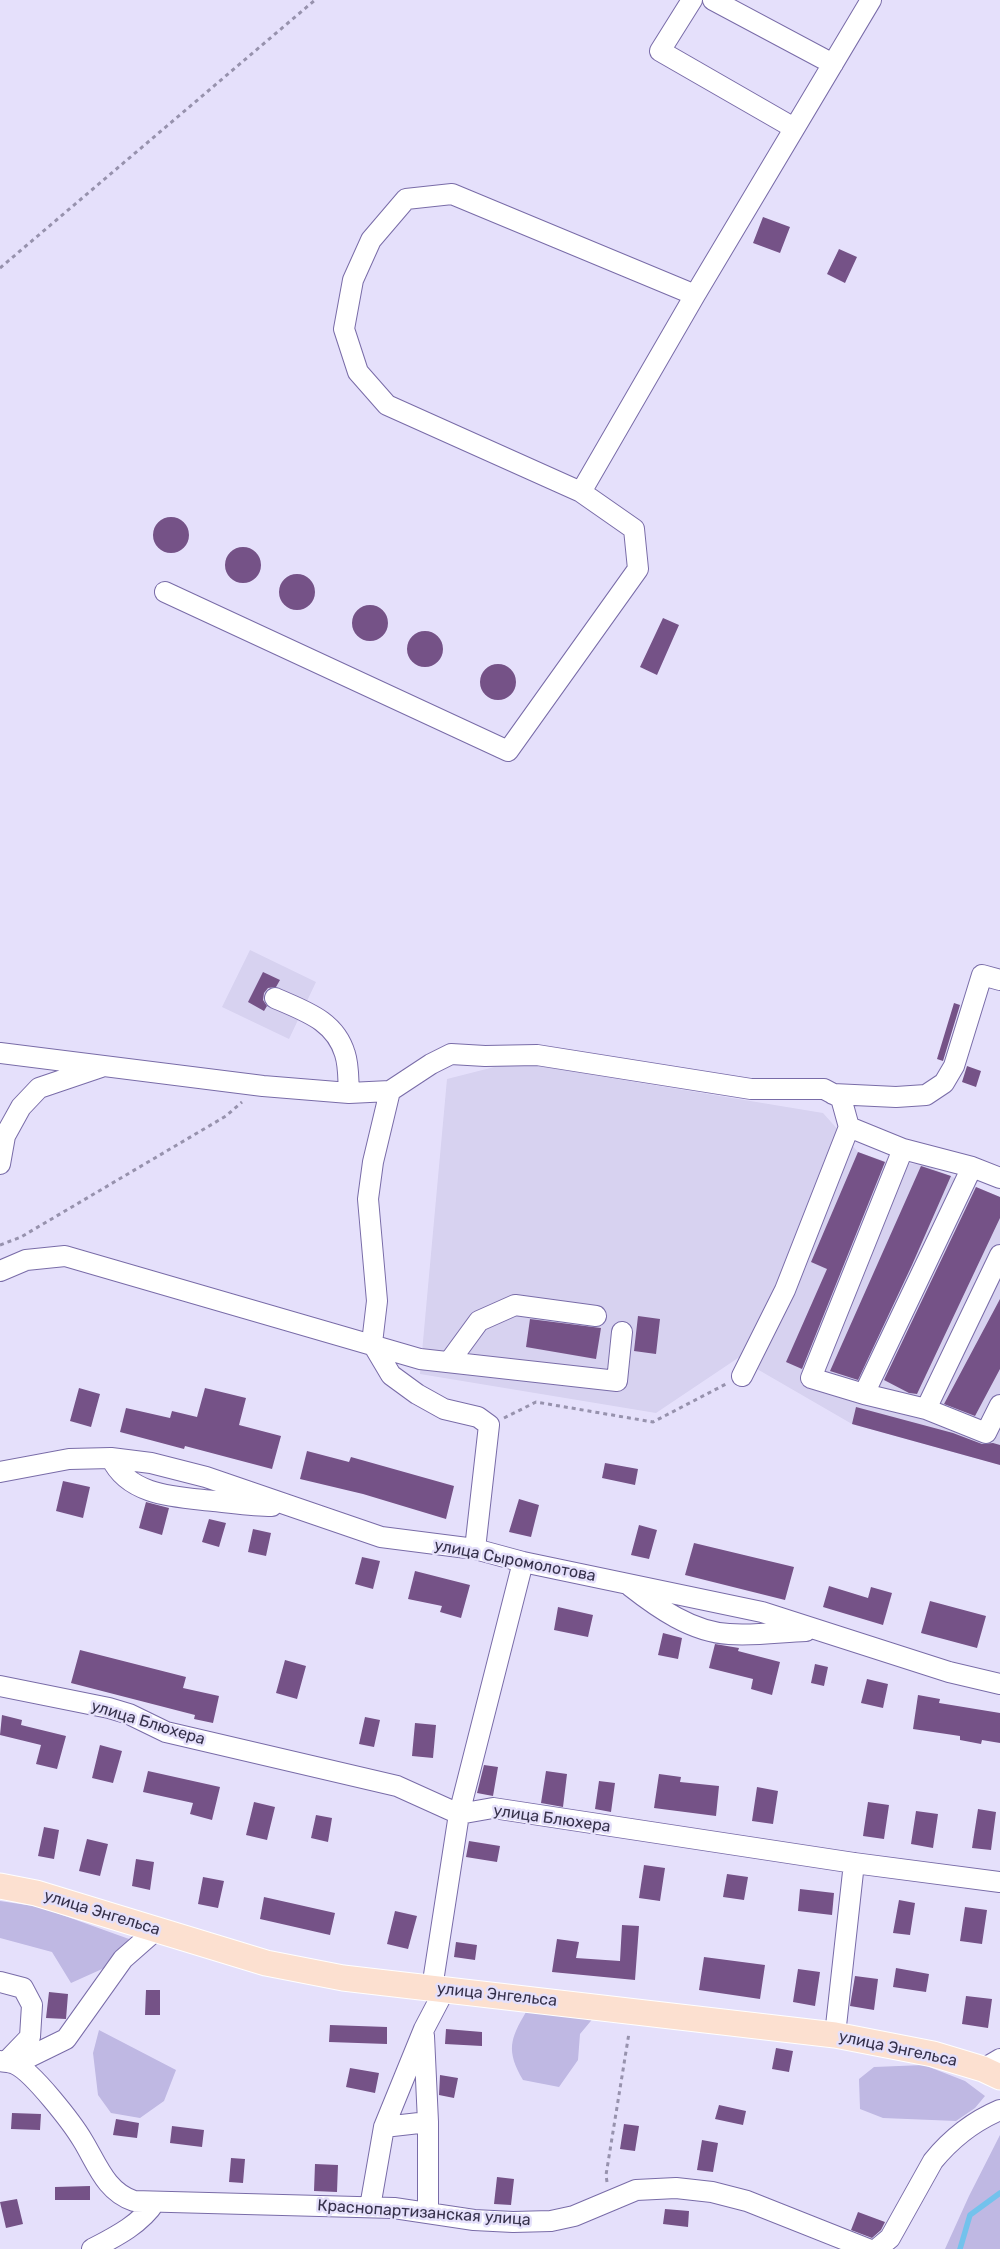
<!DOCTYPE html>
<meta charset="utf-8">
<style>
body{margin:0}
canvas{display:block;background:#e5e0fb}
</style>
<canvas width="1000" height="2249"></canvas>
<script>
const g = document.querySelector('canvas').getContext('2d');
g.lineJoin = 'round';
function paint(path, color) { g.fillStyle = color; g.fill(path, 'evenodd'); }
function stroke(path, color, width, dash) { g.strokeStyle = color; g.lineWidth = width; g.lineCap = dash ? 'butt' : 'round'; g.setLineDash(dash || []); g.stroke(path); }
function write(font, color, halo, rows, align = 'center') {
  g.font = font + ' Rubik,sans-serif'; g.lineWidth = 5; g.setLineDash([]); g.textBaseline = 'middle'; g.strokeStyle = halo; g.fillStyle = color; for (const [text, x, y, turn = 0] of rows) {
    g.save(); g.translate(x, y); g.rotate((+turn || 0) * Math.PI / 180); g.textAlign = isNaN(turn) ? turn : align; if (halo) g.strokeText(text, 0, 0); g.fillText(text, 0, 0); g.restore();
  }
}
paint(new Path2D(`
 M 250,950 L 316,982 L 289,1039 L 222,1007 Z
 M 514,1062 L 823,1113 L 858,1152 L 890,1163 L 922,1164 L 1000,1197 L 1000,1465 L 852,1424 L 738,1358 L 656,1413 L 420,1374 L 447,1079 Z`), '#d7d2f0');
paint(new Path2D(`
 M 0,1901 L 40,1907 L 129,1939 L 111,1965 L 71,1983 L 52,1952 L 0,1938 Z
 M 526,2012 L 595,2016 L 580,2034 L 578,2060 L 559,2087 L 523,2080 C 506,2051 510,2039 526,2012 Z
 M 99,2030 L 176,2070 L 164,2101 L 140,2118 L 111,2113 L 98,2095 L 93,2053 Z
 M 924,2065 L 965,2081 L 985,2096 L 975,2108 L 956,2121 L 883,2118 L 860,2109 L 859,2079 L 874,2067 Z
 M 1000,2135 L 1000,2249 L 945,2249 L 969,2196 Z`), '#bfb8e3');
stroke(new Path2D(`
 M 960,2249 L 970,2215 L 1000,2193`), '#73c2ec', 5.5);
paint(new Path2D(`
 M 763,217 L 790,227 L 780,253 L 753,243 Z
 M 839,249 L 857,257 L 845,283 L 827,274 Z
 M153 535a18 18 0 1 1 36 0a18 18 0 1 1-36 0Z
 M225 565a18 18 0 1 1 36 0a18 18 0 1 1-36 0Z
 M279 592a18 18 0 1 1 36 0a18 18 0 1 1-36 0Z
 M352 623a18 18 0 1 1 36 0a18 18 0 1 1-36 0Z
 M 663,618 L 679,625 L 657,675 L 640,667 Z
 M407 649a18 18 0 1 1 36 0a18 18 0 1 1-36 0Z
 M480 682a18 18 0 1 1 36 0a18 18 0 1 1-36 0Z
 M 263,972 L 280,980 L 276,987 L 268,988 L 264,993 L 263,1000 L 267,1006 L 264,1011 L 248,1002 Z
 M 954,1003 L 960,1005 L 943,1061 L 937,1059 Z
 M 967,1066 L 981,1071 L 976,1087 L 962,1082 Z
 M 858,1152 L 885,1162 L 802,1369 L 786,1362 L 827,1269 L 811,1262 Z
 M 921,1166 L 951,1176 L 912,1265 L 858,1380 L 830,1371 Z
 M 976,1187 L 1000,1197 L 1000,1218 L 917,1394 L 909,1393 L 884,1380 Z
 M 1000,1299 L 1000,1369 L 975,1416 L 944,1404 Z
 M 638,1316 L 660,1319 L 656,1354 L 634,1351 Z
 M 530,1319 L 601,1328 L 596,1359 L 526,1347 Z
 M 79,1388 L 100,1394 L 91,1427 L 70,1421 Z
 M 205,1388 L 246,1398 L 239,1425 L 281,1436 L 272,1469 L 185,1446 L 184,1449 L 120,1432 L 126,1408 L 170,1418 L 172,1411 L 197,1417 Z
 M 856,1407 L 953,1433 L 982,1444 L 993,1443 L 1000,1445 L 1000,1465 L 852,1424 Z
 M 307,1451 L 349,1462 L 351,1457 L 454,1486 L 446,1519 L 363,1494 L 300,1479 Z
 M 605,1463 L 638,1469 L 635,1485 L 602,1478 Z
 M 63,1481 L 90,1487 L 83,1518 L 56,1511 Z
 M 519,1499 L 539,1505 L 531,1537 L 509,1532 Z
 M 146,1502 L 169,1508 L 162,1535 L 139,1528 Z
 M 209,1519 L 226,1523 L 219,1547 L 202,1542 Z
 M 639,1525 L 657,1530 L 649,1559 L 631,1555 Z
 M 253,1529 L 271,1533 L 266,1556 L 248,1552 Z
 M 694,1543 L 794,1567 L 785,1600 L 685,1575 Z
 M 362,1557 L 380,1561 L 373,1589 L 355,1584 Z
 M 415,1571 L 470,1585 L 461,1618 L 440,1612 L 442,1606 L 408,1599 Z
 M 829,1586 L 868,1598 L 871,1587 L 892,1593 L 883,1625 L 823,1607 Z
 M 930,1601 L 986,1616 L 977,1648 L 921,1633 Z
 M 558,1607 L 593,1615 L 588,1637 L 554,1630 Z
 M 663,1633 L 682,1638 L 678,1659 L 658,1655 Z
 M 715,1644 L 739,1648 L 738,1651 L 780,1662 L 772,1695 L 751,1689 L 753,1679 L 709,1668 Z
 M 80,1650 L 186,1677 L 183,1688 L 219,1696 L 213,1723 L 194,1719 L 195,1715 L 71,1683 Z
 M 285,1660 L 306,1666 L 297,1699 L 276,1693 Z
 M 815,1664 L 828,1667 L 824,1686 L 811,1683 Z
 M 867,1679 L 888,1684 L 883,1708 L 861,1703 Z
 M 918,1695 L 940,1699 L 939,1703 L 1000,1713 L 1000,1743 L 982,1740 L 981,1744 L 960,1740 L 960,1736 L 913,1729 Z
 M 2,1715 L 22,1720 L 21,1725 L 66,1736 L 57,1769 L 36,1764 L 41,1745 L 0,1735 Z
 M 365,1717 L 380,1720 L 374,1747 L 359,1744 Z
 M 415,1723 L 436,1725 L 433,1758 L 412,1756 Z
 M 100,1745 L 122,1751 L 113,1783 L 92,1778 Z
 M 484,1765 L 498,1767 L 493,1796 L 477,1793 Z
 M 148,1771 L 220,1787 L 212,1820 L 190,1814 L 193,1803 L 143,1792 Z
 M 546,1771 L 567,1774 L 563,1807 L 541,1803 Z
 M 659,1774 L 681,1777 L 680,1782 L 719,1786 L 716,1816 L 654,1808 Z
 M 599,1781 L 615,1783 L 611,1812 L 595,1809 Z
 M 757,1787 L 778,1791 L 773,1824 L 752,1821 Z
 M 254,1802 L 275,1807 L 267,1840 L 246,1835 Z
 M 868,1802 L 889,1805 L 884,1839 L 863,1836 Z
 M 978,1809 L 996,1812 L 991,1850 L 972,1848 Z
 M 916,1811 L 938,1814 L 933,1848 L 911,1844 Z
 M 316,1815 L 332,1818 L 328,1842 L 311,1838 Z
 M 44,1827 L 59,1830 L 54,1859 L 38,1856 Z
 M 87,1839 L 108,1844 L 100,1876 L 79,1871 Z
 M 469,1841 L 500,1846 L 497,1862 L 466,1857 Z
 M 136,1859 L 154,1862 L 150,1890 L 132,1886 Z
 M 644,1865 L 665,1868 L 660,1901 L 639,1898 Z
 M 727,1874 L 748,1877 L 744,1900 L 723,1897 Z
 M 203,1877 L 224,1881 L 218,1908 L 198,1904 Z
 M 800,1889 L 834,1893 L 832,1915 L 798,1911 Z
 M 264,1897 L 335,1913 L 330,1935 L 260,1919 Z
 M 899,1900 L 915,1903 L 910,1935 L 893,1933 Z
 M 965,1907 L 987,1910 L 982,1944 L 960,1941 Z
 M 395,1911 L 417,1916 L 408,1949 L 387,1944 Z
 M 622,1925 L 639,1926 L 635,1980 L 552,1972 L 557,1939 L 579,1942 L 576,1958 L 620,1961 Z
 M 456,1942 L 477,1945 L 475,1960 L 454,1957 Z
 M 704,1957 L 765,1965 L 760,1999 L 699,1990 Z
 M 896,1968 L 929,1974 L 926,1992 L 893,1987 Z
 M 798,1969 L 820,1972 L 815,2006 L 793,2002 Z
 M 855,1976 L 878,1979 L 874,2010 L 850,2006 Z
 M 146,1990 L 160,1990 L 160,2015 L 145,2015 Z
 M 49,1992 L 68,1994 L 66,2019 L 46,2018 Z
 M 966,1996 L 992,1999 L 988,2028 L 962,2024 Z
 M 330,2025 L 387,2027 L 387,2044 L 329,2042 Z
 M 446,2029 L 482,2032 L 482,2046 L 445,2044 Z
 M 776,2048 L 793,2051 L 789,2072 L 772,2069 Z
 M 350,2068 L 379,2073 L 375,2093 L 346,2087 Z
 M 440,2075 L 458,2078 L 454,2098 L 439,2095 Z
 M 719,2105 L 746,2111 L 743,2125 L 715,2119 Z
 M 12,2113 L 41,2114 L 40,2130 L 11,2129 Z
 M 116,2119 L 139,2123 L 137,2138 L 113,2135 Z
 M 624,2124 L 639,2126 L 635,2151 L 620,2149 Z
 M 172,2126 L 204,2130 L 202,2147 L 170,2143 Z
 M 702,2140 L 718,2143 L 713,2172 L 697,2170 Z
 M 231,2158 L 245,2159 L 243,2183 L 229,2182 Z
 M 315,2164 L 338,2165 L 337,2192 L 314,2191 Z
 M 497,2177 L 514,2179 L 511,2205 L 494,2204 Z
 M 90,2186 L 90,2200 L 55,2200 L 55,2187 Z
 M 17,2199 L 23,2224 L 6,2228 L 0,2202 Z
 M 665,2209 L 689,2211 L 688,2227 L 663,2224 Z
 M 858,2212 L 885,2222 L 881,2230 L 872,2238 L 851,2230 Z`), '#755287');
const minor = new Path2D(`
 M 692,0 L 660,51 L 794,128
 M 713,0 L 833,64
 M 695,295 L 452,194 L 406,199 L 371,240 L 353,280 L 344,329 L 358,372 L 387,405 L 581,492 L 695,295 L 871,0
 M 165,592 L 508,751 L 638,569 L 634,529 L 581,492
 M 275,998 C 304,1011 335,1020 345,1054 C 349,1066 348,1080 349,1093
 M 0,1053 L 263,1086 L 349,1093 L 390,1091 L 431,1064 L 451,1054 L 485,1056 L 537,1055 L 751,1089 L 824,1089 L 841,1098 L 849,1127 L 903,1149 L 972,1167 L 1000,1178
 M 390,1091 L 373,1162 L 368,1199 L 377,1301 L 372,1343 L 391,1375 L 417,1394 L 444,1409 L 478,1417 L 489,1425 L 475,1549
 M 833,1094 L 896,1097 L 926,1095 L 944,1083 L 954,1066 L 982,975 L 1000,980
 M 903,1149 L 811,1378 L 864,1394 L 926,1409 L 986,1433 L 1000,1405
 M 0,1164 L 5,1136 L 21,1107 L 39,1088 L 101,1067
 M 0,1271 L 26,1260 L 65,1256 L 420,1359 L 617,1381 L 622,1332
 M 449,1362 L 479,1321 L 515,1305 L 596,1316
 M 742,1376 L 785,1290 L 849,1127
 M 864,1394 L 972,1167
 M 926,1409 L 1000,1255
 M 111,1458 C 129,1497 179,1497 214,1501 C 234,1503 253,1506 272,1506
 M 0,1472 L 69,1459 L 111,1458 L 151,1463 L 206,1477 L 381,1537 L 475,1549 L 523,1562 L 762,1612 L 949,1672 L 1000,1684
 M 630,1586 C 658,1608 692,1632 729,1634 C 754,1636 781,1632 806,1631
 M 0,1686 L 109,1708 L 129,1714 L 166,1732 L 397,1786 L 459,1814 L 493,1808 L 854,1863 L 1000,1882
 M 0,1982 L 23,1988 L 32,2005 L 30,2037 L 6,2062
 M 432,1988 L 459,1814 L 523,1562
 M 835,2035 L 854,1863
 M 424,2036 L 428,2122 L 428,2211
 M 0,2061 C 5,2062 11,2062 15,2064 C 33,2072 73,2124 83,2141 C 97,2164 106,2192 134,2201 L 394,2208 L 474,2220 L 513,2222 L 551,2221 L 574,2216 L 636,2190 L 676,2188 L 712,2192 L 747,2201 L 868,2249
 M 15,2064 L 66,2039 L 123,1959 L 156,1930
 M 983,2069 L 1000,2059
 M 384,2127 L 428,2122
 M 370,2207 L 384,2127 L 424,2029 L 445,1989
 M 92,2249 C 115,2237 141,2224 155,2202
 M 877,2249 L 890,2238 L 933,2161 C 951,2139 974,2121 1000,2110`);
const major = new Path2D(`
 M 0,1886 L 36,1893 L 266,1963 L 343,1978 L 835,2035 L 933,2054 L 983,2069 L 1000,2077`);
stroke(minor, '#796ca8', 22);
stroke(major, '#fff', 27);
stroke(new Path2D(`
 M 0,268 L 315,0
 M 0,1245 L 21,1237 L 226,1116 L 242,1102
 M 504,1418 L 536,1402 L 653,1422 L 726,1384
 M 607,2182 L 606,2175 L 629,2033`), '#9792ad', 3, [4, 4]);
stroke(minor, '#fff', 20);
stroke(major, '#fce0d0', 25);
write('16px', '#36314b', '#e5e0fb', [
 ["улица Сыромолотова",515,1561,11],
 ["улица Блюхера",148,1723,17],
 ["улица Блюхера",552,1819,8],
 ["улица Энгельса",102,1913,17],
 ["улица Энгельса",497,1995,6],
 ["улица Энгельса",898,2049,12],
 ["Краснопартизанская улица",424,2213,4]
]);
</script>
